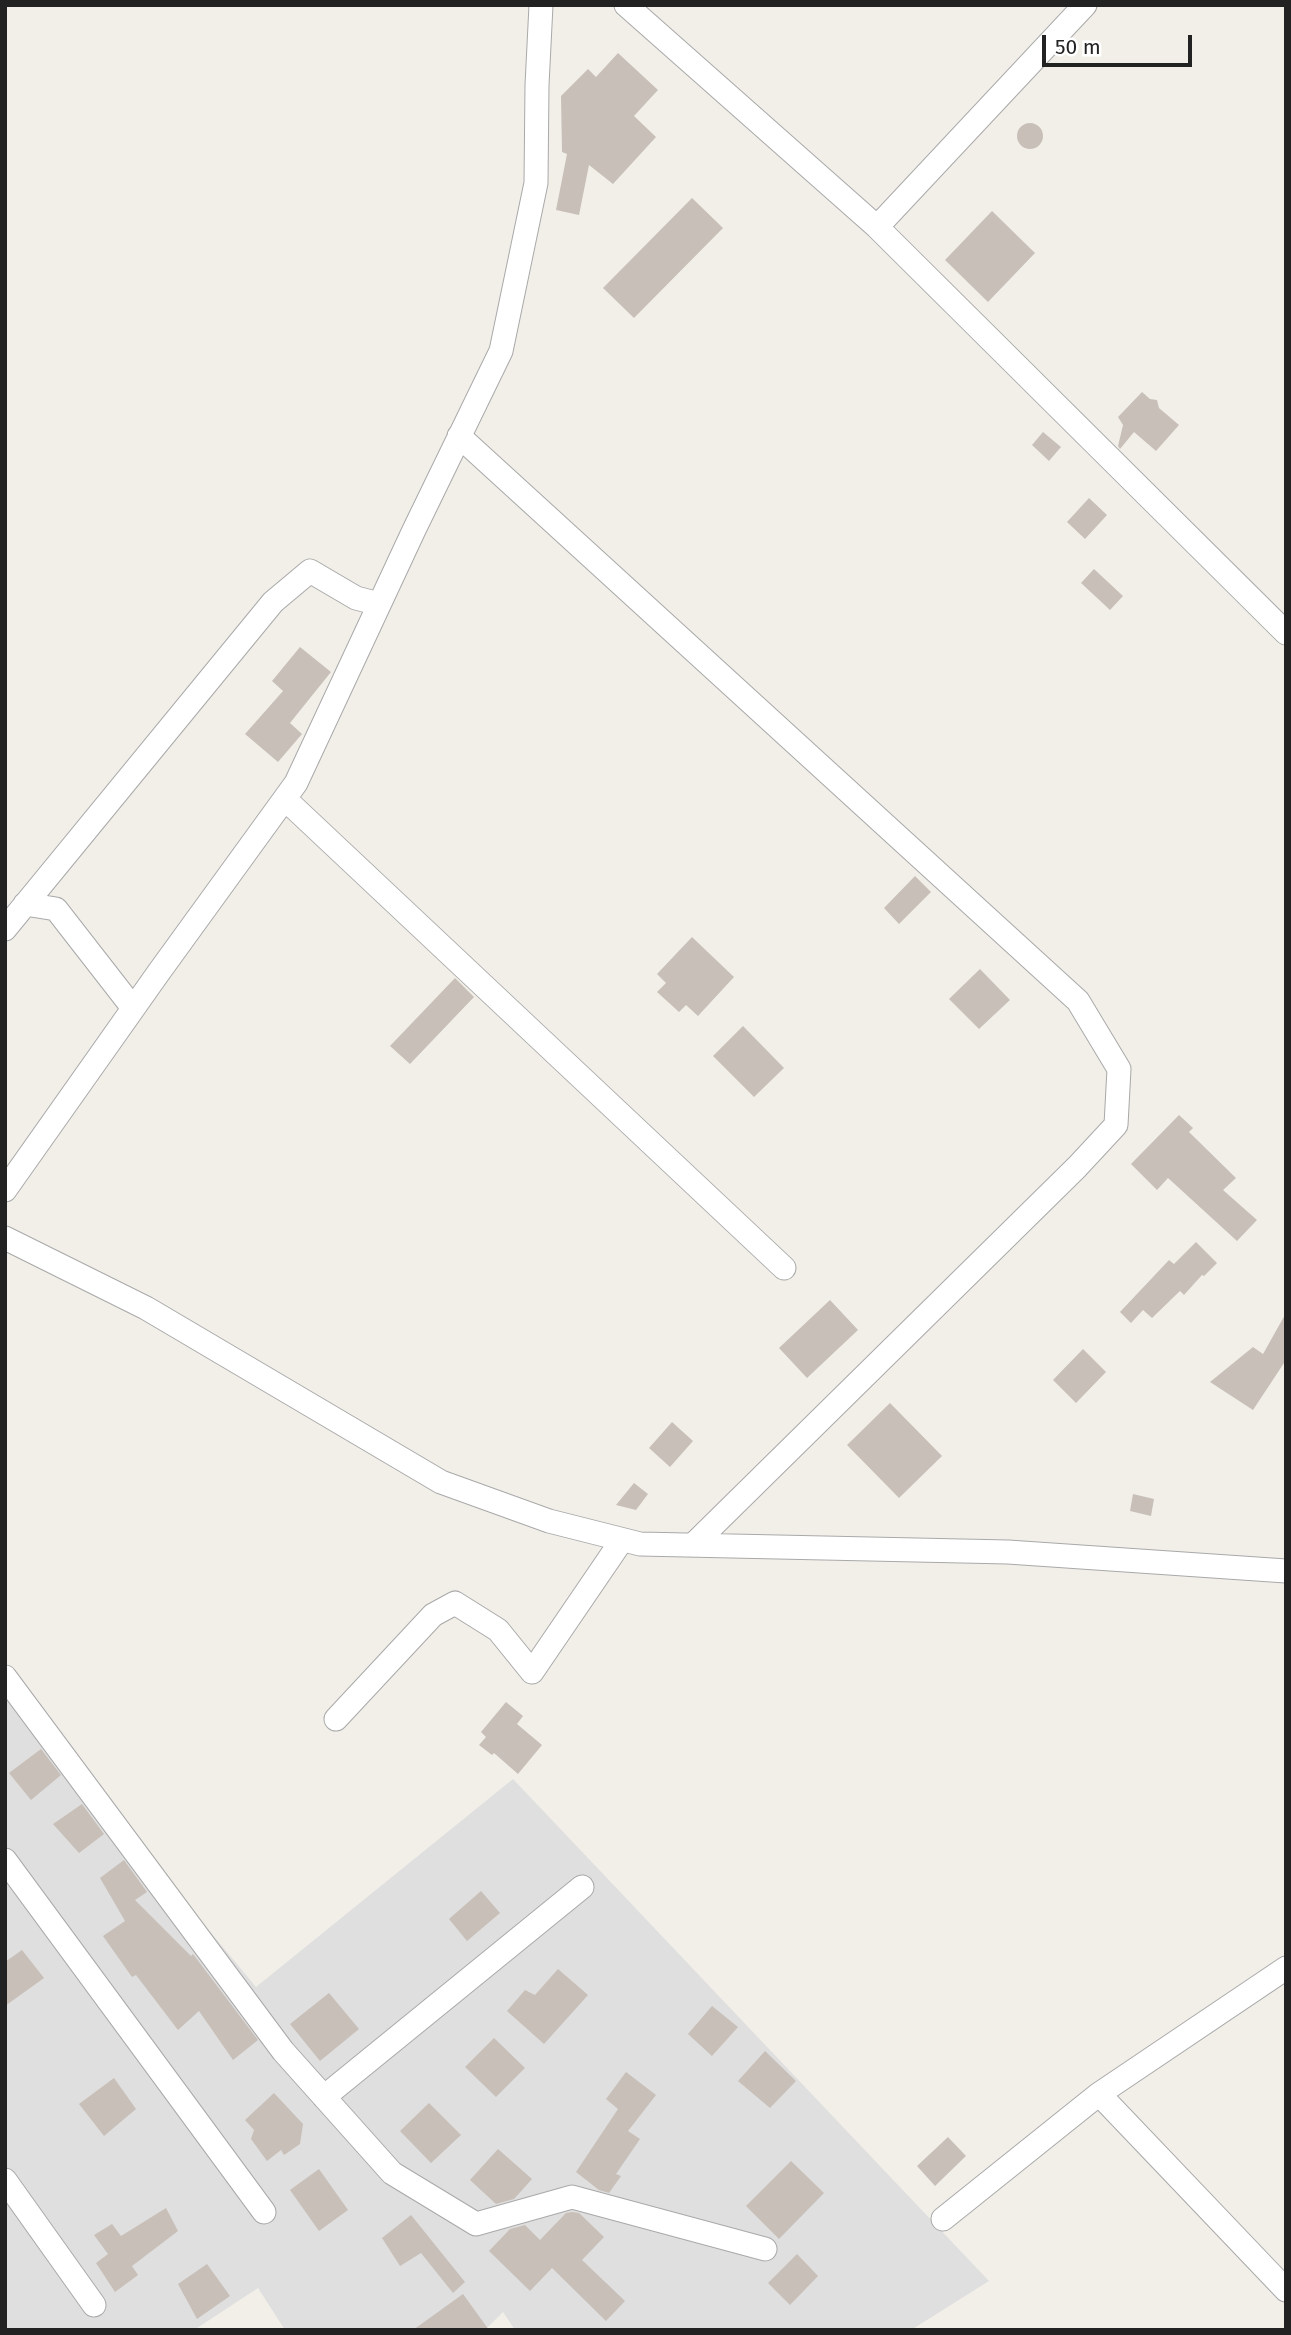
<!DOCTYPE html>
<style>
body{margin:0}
#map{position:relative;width:1291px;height:2335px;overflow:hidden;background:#f2efe9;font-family:"Fira Sans",sans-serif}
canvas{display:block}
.frame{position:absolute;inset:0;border:7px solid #222;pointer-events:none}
.scale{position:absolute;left:1042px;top:35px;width:150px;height:32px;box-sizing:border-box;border:4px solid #222;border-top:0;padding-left:9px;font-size:21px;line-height:24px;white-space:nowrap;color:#222;-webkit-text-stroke:5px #fff;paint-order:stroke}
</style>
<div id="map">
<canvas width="1291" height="2335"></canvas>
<div class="frame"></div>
<div class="scale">50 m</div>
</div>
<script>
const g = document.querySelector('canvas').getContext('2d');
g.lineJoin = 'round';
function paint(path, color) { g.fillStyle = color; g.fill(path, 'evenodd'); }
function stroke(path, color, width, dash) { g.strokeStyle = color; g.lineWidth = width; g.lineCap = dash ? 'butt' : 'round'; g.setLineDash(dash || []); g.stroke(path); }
paint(new Path2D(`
 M 5,1685 L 256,1987 L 513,1779 L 989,2281 L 911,2330 L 515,2330 L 503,2312 L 485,2330 L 285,2330 L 258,2288 L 194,2330 L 5,2330 Z`), '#e0dfdf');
paint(new Path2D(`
 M 618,53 L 658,90 L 634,116 L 656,137 L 613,184 L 589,165 L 579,215 L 556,210 L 567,154 L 562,152 L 561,96 L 588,69 L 596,77 Z
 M1017 136a13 13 0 1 1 26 0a13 13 0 1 1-26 0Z
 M 692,198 L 723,228 L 634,318 L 603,288 Z
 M 992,211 L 1035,253 L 988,302 L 945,260 Z
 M 1142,392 L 1150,399 L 1157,400 L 1159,408 L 1179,425 L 1156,451 L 1134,432 L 1120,449 L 1118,446 L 1123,425 L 1118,417 Z
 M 1043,432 L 1061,447 L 1049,461 L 1032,445 Z
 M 1089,498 L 1107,515 L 1085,539 L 1067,522 Z
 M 1094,569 L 1123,596 L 1110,610 L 1081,583 Z
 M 300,647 L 331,672 L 290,723 L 302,734 L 278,762 L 245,734 L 283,691 L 272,681 Z
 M 915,876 L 931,892 L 899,924 L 884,908 Z
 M 692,937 L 734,977 L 698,1016 L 686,1005 L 679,1012 L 657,992 L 666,983 L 657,974 Z
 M 980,969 L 1010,1000 L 979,1029 L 949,999 Z
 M 455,978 L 474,997 L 410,1064 L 390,1046 Z
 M 743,1026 L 784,1068 L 754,1097 L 713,1056 Z
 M 1179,1115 L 1193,1128 L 1189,1132 L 1236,1178 L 1223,1190 L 1257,1220 L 1237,1241 L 1168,1178 L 1157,1190 L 1131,1164 Z
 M 1196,1242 L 1217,1263 L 1204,1276 L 1202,1275 L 1184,1295 L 1180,1291 L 1152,1318 L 1143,1310 L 1131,1323 L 1120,1312 L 1169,1260 L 1174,1264 Z
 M 830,1300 L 858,1330 L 807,1378 L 779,1348 Z
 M 1286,1313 L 1286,1360 L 1253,1410 L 1210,1382 L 1253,1347 L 1263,1354 Z
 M 1083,1349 L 1106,1372 L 1076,1403 L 1053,1380 Z
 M 890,1403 L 942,1456 L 899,1498 L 847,1445 Z
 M 672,1422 L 693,1441 L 670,1467 L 649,1448 Z
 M 634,1483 L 648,1494 L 636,1510 L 616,1505 Z
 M 1133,1494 L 1154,1499 L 1151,1516 L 1130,1511 Z
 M 506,1702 L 523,1716 L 517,1724 L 542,1745 L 518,1774 L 494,1753 L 492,1755 L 479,1745 L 486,1737 L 481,1732 Z
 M 41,1749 L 61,1775 L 31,1800 L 9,1773 Z
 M 82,1804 L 104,1834 L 79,1853 L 53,1824 Z
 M 124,1860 L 147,1892 L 135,1900 L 191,1956 L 193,1954 L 258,2040 L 233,2060 L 199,2011 L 178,2030 L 136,1975 L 132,1977 L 103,1936 L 125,1921 L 100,1878 Z
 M 481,1891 L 500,1913 L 467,1941 L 449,1919 Z
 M 22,1950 L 44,1978 L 5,2006 L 5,1962 Z
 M 558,1969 L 588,1995 L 544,2044 L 507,2011 L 525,1990 L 535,1995 Z
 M 329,1993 L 359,2029 L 320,2061 L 290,2024 Z
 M 712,2006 L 738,2027 L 712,2056 L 688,2034 Z
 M 494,2038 L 525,2068 L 496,2097 L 465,2067 Z
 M 765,2051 L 796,2081 L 770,2108 L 738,2081 Z
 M 626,2072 L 656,2095 L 628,2131 L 640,2139 L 616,2174 L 621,2176 L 609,2193 L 599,2190 L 576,2172 L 618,2109 L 606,2099 Z
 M 114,2078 L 136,2109 L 104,2136 L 79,2104 Z
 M 274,2093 L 303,2124 L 300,2144 L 284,2155 L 281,2150 L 267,2161 L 251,2139 L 254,2130 L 245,2120 Z
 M 429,2103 L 461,2135 L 431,2163 L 400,2131 Z
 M 948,2137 L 966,2156 L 935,2186 L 917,2166 Z
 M 498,2149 L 532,2179 L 514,2199 L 496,2204 L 470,2180 Z
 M 791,2161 L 824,2193 L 779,2239 L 746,2206 Z
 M 319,2169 L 348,2210 L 319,2231 L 290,2190 Z
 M 166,2208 L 178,2231 L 132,2266 L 138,2275 L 115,2292 L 96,2263 L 108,2254 L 94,2235 L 112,2224 L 121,2236 Z
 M 572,2212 L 579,2213 L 604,2237 L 582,2260 L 625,2301 L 606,2321 L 552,2268 L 530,2291 L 489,2251 L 510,2229 L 525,2225 L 540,2240 L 566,2213 Z
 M 411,2215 L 465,2282 L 453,2293 L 421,2253 L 400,2266 L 382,2238 Z
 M 797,2254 L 818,2276 L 790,2305 L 768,2283 Z
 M 207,2264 L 230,2296 L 197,2319 L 178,2284 Z
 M 463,2294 L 489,2330 L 413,2330 Z`), '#c7bfb8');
const minor = new Path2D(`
 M 626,5 L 877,227 L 1286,633
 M 877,227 L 1085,5
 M 459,436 L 1078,1001 L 1119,1069 L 1116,1125 L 1077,1167 L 693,1545
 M 285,799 L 784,1268
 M 25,904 L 56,909 L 133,1008
 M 5,929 L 273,602 L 310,571 L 356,598 L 379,604
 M 5,1190 L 159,972 L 296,783 L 414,530 L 501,351 L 536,183 L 537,85 L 541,5
 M 5,1238 L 146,1308 L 441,1482 L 549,1521 L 640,1544 L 1008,1552 L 1286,1571
 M 5,1677 L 283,2051 L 392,2173 L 476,2224 L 572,2197 L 765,2249
 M 336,1719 L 433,1615 L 455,1603 L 498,1630 L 532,1672 L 622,1540
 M 5,1860 L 264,2212
 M 1286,1968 L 1099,2094 L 1286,2290
 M 324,2097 L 582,1887
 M 5,2180 L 94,2305
 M 943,2219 L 1099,2094`);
stroke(minor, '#a9a9a9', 25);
stroke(minor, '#fff', 23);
</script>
